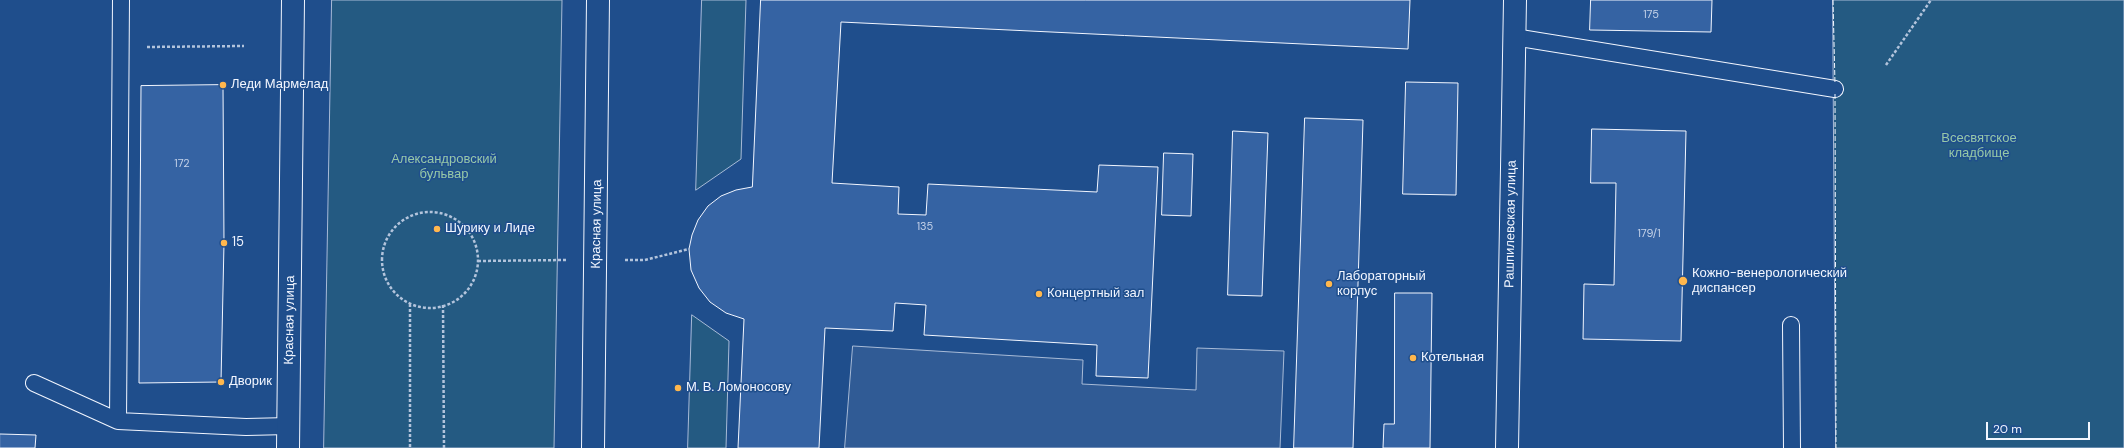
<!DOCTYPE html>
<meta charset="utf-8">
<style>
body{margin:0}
#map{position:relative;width:2124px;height:448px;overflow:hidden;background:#1f4e8c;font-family:"DM Sans",sans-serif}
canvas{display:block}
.scale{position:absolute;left:1986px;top:422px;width:104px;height:18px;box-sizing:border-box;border:2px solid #f2f6ff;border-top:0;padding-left:5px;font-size:12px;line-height:14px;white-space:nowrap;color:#f2f6ff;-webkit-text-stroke:3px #1f4e8c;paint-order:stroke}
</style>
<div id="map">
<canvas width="2124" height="448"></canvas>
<div class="scale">20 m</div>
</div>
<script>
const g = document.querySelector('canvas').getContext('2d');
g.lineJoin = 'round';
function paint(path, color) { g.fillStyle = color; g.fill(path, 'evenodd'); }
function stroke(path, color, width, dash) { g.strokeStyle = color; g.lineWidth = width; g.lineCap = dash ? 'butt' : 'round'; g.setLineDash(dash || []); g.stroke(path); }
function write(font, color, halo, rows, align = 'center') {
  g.font = font + ' "DM Sans",sans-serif'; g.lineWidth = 3; g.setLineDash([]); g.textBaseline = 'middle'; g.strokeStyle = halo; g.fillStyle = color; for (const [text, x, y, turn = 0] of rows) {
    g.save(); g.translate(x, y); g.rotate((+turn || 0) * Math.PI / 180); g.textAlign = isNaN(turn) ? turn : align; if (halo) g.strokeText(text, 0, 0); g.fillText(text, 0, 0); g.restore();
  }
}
const green = new Path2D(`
 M 332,0 L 562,0 L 554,448 L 324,448 Z
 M 702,0 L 746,0 L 741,159 L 696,190 Z
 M 1833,0 L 2124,0 L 2124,448 L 1836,448 Z
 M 692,315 L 729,341 L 726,448 L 688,448 Z`);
paint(green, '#245a82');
stroke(green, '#a8bbd7', 1);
const parking = new Path2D(`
 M 853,346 L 1083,360 L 1082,384 L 1196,390 L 1197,348 L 1284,351 L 1280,448 L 845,448 Z`);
paint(parking, '#305b95');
stroke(parking, '#a8bbd7', 1);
const building = new Path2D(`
 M 761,0 L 1410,0 L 1408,49 L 841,22 L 832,183 L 899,187 L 898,214 L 926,215 L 928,184 L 1097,192 L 1099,165 L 1158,167 L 1148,378 L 1096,376 L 1097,345 L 924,335 L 926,305 L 895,303 L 893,331 L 825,328 L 819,448 L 738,448 L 744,319 L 726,313 L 710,302 L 699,288 L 691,270 L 689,249 L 692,235 L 698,220 L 708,206 L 721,196 L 736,190 L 752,187 Z
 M 1591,0 L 1712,0 L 1711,32 L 1590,30 Z
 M 1406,82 L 1458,83 L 1456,195 L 1403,194 Z
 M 223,85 L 224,243 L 221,382 L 139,383 L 141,86 Z
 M 1305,118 L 1363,120 L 1353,448 L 1294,448 Z
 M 1592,129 L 1686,131 L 1681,341 L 1583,339 L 1584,284 L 1614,285 L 1616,183 L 1591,183 Z
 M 1233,131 L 1268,133 L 1262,296 L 1228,295 Z
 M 1164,153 L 1193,154 L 1191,216 L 1162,215 Z
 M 1395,293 L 1432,293 L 1430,448 L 1383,448 L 1384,424 L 1394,424 Z
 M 0,434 L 36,435 L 35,448 L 0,448 Z`);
paint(building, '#3563a3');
stroke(building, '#f2f6ff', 1);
const service = new Path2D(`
 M 121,0 L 118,421 L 246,427 L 289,426
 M 1514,37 L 1835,89
 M 1791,325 L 1792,448
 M 34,383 L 118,421`);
const tertiary = new Path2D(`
 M 1507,448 L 1515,0`);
const primary = new Path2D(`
 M 288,448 L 293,0
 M 593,448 L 598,0`);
stroke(service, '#f2f6ff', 18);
stroke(tertiary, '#f2f6ff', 24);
stroke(primary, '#f2f6ff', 24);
stroke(new Path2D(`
 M 147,47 L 244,46
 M 1886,65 L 1931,0
 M382 260a48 48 0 1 1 96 0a48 48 0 1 1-96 0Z
 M 625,260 L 645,260 L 689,249
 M 478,261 L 566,260
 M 410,304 L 410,448
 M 443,305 L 444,448`), '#b3c4dc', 2.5, [3, 2]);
stroke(service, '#1f4e8c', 16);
stroke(tertiary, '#1f4e8c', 22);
stroke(primary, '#1f4e8c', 22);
stroke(new Path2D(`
 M 1833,0 L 1835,84
 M 1835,94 L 1836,448`), '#f2f6ff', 1, [5, 2]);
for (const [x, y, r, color] of [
 [223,85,4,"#ffb74d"],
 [437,229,4,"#ffb74d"],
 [224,243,4,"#ffb74d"],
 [1683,281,5,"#ffb74d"],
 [1329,284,4,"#ffb74d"],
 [1039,294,4,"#ffb74d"],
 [1413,358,4,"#ffb74d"],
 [221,382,4,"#ffb74d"],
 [678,388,4,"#ffb74d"]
]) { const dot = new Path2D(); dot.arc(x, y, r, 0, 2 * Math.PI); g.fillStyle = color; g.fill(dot); stroke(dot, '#1f4e8c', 1.5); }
write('11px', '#c3d1e8', null, [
 ["175",1651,15],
 ["172",182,164],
 ["135",925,227],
 ["179/1",1649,234]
]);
write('13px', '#f2f6ff', '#1f4e8c', [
 ["Леди Мармелад",231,85],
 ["Шурику и Лиде",445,229],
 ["15",232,243],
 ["Кожно-венерологический",1692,274],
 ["диспансер",1692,289],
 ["Лабораторный",1337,277],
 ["корпус",1337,292],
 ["Концертный зал",1047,294],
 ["Котельная",1421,358],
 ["Дворик",229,382],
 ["М. В. Ломоносову",686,388]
], 'left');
write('13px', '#97c8a6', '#1f4e8c', [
 ["Всесвятское",1979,139],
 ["кладбище",1979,154],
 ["Александровский",444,160],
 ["бульвар",444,175]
]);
write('13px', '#f2f6ff', '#1f4e8c', [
 ["Красная улица",597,224,-89],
 ["Рашпилевская улица",1511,224,-89],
 ["Красная улица",290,320,-89]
]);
</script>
